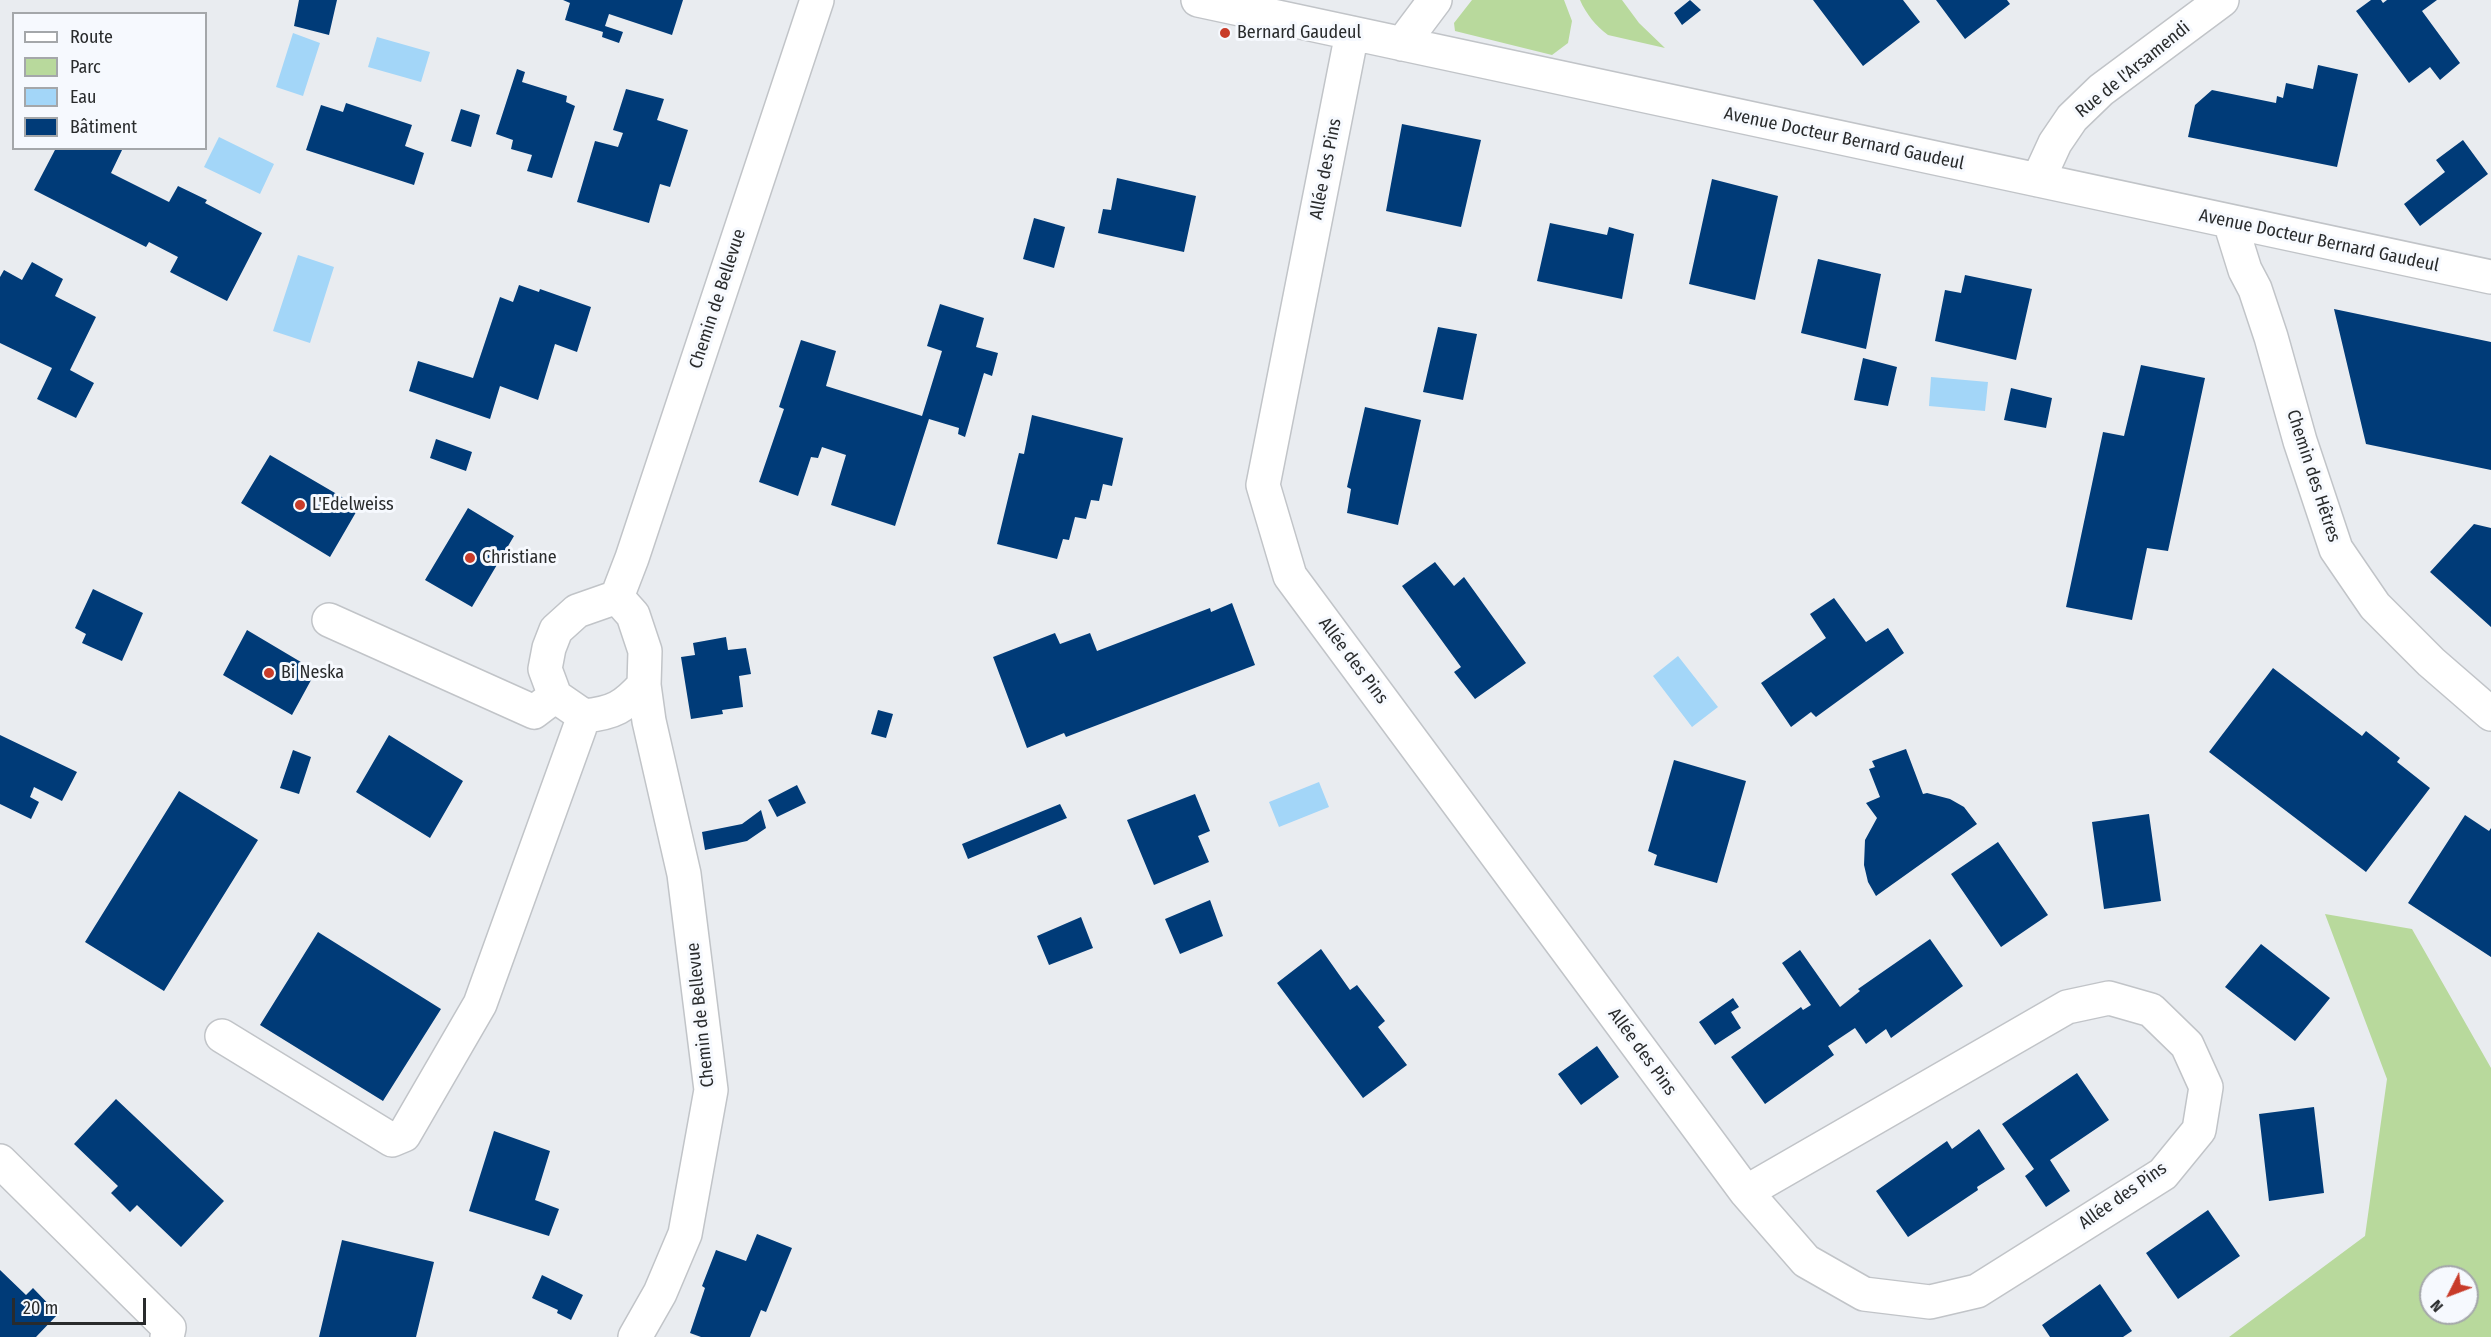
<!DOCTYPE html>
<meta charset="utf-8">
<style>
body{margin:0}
#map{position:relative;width:2491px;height:1337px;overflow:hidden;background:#e9ecf0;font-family:"Fira Sans Condensed",sans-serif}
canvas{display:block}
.legend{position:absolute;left:12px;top:12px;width:195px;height:138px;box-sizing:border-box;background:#f6f9fe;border:2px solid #a4a7aa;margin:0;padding:8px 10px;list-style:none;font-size:18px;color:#292b2c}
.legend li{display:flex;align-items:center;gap:12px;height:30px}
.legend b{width:30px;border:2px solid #a4a7aa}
.north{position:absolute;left:2419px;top:1265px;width:60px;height:60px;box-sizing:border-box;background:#f6f9fe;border:2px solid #a4a7aa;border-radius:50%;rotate:228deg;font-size:16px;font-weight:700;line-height:24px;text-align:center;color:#292b2c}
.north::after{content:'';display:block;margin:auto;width:21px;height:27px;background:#c83b29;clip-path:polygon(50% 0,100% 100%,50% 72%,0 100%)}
.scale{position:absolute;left:12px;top:1298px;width:134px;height:27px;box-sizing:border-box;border:3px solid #292b2c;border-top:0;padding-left:8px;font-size:18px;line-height:21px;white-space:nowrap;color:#292b2c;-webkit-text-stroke:4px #f6f9fe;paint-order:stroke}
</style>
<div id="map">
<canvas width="2491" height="1337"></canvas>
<ul class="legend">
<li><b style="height:8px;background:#fff"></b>Route</li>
<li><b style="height:16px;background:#b8d99c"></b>Parc</li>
<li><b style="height:16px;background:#a3d6f8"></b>Eau</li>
<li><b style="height:16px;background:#003b78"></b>Bâtiment</li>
</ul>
<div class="north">N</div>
<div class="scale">20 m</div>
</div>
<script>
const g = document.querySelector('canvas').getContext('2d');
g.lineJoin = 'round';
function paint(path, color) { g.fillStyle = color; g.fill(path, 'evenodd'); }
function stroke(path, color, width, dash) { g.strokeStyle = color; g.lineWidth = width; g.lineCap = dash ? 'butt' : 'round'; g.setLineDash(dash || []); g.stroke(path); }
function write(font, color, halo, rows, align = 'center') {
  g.font = font + ' "Fira Sans Condensed",sans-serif'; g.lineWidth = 6; g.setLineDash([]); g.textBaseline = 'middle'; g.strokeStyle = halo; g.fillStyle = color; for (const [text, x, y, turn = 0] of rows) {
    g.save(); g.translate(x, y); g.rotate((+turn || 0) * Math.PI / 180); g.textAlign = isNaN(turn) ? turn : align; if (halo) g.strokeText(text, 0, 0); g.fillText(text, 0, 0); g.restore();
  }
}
paint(new Path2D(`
 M 1472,0 L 1564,0 L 1572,21 L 1568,43 L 1552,55 L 1455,31 L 1454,23 Z
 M 1580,0 L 1622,0 L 1639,23 L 1665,48 L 1608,35 C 1596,26 1586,14 1580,0 Z
 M 2325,914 L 2412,929 L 2491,1068 L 2491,1337 L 2229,1337 L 2365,1236 L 2387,1079 ZM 2431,1277 L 2467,1277 L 2467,1313 L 2431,1313 Z`), '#b8d99c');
paint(new Path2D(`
 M 293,33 L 320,43 L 303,96 L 276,87 Z
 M 377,37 L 430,52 L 421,82 L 368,67 Z
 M 219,137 L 274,164 L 260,194 L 204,167 Z
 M 298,255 L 334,267 L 310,343 L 273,331 Z
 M 1931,377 L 1988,382 L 1985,411 L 1929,406 Z
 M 1678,656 L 1718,707 L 1692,727 L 1653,676 Z
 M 1319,782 L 1329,807 L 1279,827 L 1269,802 Z`), '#a3d6f8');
paint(new Path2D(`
 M 299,0 L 337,0 L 329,35 L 294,26 Z
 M 563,0 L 683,0 L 672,35 L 609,14 L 605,26 L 623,32 L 619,43 L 602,37 L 603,32 L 565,20 L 570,3 Z
 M 1690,0 L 1701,10 L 1682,25 L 1674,13 Z
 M 1813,0 L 1903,0 L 1920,22 L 1863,66 Z
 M 1936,0 L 2007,0 L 2010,4 L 1965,39 Z
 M 2371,0 L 2381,0 L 2383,3 L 2387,0 L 2437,0 L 2422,11 L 2460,63 L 2440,80 L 2430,67 L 2409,83 L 2356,11 Z
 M 2318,65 L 2358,74 L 2337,167 L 2188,137 L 2195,105 L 2212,90 L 2276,103 L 2277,96 L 2283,98 L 2286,83 L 2313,89 Z
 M 517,69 L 525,72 L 522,82 L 567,96 L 566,102 L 575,106 L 552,178 L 527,171 L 532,155 L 511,149 L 513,140 L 496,134 Z
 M 626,89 L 664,99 L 657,120 L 688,130 L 670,187 L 660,184 L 649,223 L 577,202 L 595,141 L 618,147 L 623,133 L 613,130 Z
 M 346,103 L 412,125 L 405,146 L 424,153 L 414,185 L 306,150 L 321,105 L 343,112 Z
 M 461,109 L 480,115 L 471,147 L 451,141 Z
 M 1402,124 L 1481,140 L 1461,227 L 1386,211 Z
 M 2463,140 L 2488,174 L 2420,226 L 2404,204 L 2445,172 L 2436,160 Z
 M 56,148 L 123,148 L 111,173 L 169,202 L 178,186 L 207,200 L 205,203 L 262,233 L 227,301 L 170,272 L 178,257 L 149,242 L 146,247 L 34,190 Z
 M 1117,178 L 1196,196 L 1184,252 L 1098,233 L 1103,209 L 1111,210 Z
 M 1712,179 L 1778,196 L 1755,300 L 1689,284 Z
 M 1034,218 L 1065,227 L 1054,268 L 1023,259 Z
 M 1550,223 L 1607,235 L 1609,227 L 1634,234 L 1622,299 L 1537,281 Z
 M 1818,259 L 1881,274 L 1866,349 L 1801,333 Z
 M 32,262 L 63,279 L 55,296 L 96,317 L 70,370 L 94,383 L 76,418 L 37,399 L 52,368 L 0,343 L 0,277 L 4,270 L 22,280 Z
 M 1965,275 L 2032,289 L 2016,360 L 1935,341 L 1945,290 L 1961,293 Z
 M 519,285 L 539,292 L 540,289 L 591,307 L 577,352 L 555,344 L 538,400 L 500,386 L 490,419 L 409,391 L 418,361 L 473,378 L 500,297 L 513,302 Z
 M 940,304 L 984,318 L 976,347 L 998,353 L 992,376 L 984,373 L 965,437 L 958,434 L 959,428 L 929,419 L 895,526 L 831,505 L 846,455 L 822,447 L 818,458 L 811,457 L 798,496 L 759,482 L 784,409 L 779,407 L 801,340 L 836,351 L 826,386 L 922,416 L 942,351 L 927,346 Z
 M 2334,309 L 2491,342 L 2491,470 L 2366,444 Z
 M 1438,327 L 1477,334 L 1463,400 L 1423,392 Z
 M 1863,358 L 1897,367 L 1888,406 L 1854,400 Z
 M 2141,365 L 2205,378 L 2168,551 L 2147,548 L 2132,620 L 2066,607 L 2103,432 L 2124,436 Z
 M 2011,388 L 2052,398 L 2046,428 L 2004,420 Z
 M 1365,407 L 1421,420 L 1398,525 L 1347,513 L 1351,489 L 1347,487 Z
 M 1032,415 L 1123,438 L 1112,486 L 1103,484 L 1099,501 L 1091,500 L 1086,519 L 1075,517 L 1069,540 L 1063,539 L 1057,559 L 997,544 L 1019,453 L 1024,454 Z
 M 436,439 L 472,452 L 466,471 L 430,458 Z
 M 270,455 L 359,507 L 330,557 L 241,503 Z
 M 468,508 L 514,536 L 472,607 L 425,580 Z
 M 2474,524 L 2491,528 L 2491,627 L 2430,572 Z
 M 1435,562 L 1454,586 L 1464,577 L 1526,663 L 1475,699 L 1454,672 L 1461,667 L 1402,586 Z
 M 93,589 L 143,613 L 122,661 L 82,643 L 86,634 L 75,628 Z
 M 1834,598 L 1866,642 L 1888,628 L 1904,653 L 1816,717 L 1811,712 L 1791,727 L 1761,683 L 1826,638 L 1810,614 Z
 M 1232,603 L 1255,665 L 1066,737 L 1064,733 L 1027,748 L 993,657 L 1055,633 L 1060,644 L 1090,633 L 1097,651 L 1210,608 L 1211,612 Z
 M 247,630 L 316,671 L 292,715 L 223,675 Z
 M 726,637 L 728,650 L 746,648 L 751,674 L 739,676 L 743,707 L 722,710 L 723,714 L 691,719 L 681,657 L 695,655 L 693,643 Z
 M 2273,668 L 2362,736 L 2366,731 L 2400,758 L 2397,762 L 2430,788 L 2366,872 L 2209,752 Z
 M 878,710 L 893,714 L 886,738 L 871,734 Z
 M 0,735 L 77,772 L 62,801 L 34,787 L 30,797 L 39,802 L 31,819 L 0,804 Z
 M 389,735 L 463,781 L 430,838 L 356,792 Z
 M 1906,749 L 1923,794 L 1927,793 L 1950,799 L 1964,807 L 1977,824 L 1876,896 L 1868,882 L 1864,865 L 1865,840 L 1877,818 L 1866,803 L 1880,797 L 1869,769 L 1875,767 L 1872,761 Z
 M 293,750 L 311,757 L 299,794 L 280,788 Z
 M 1674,760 L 1746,781 L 1717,883 L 1654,865 L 1657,855 L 1648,851 Z
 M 797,785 L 806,803 L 777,817 L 768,800 Z
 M 179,791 L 258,840 L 164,991 L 85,942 Z
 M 1195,794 L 1210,831 L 1198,836 L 1209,862 L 1154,885 L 1127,820 Z
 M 1060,804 L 1067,818 L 968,859 L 962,844 Z
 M 761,810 L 766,828 L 747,841 L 705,850 L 702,832 L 742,824 Z
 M 2149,814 L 2161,901 L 2104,909 L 2092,822 Z
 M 2465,815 L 2489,831 L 2491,828 L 2491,957 L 2408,903 Z
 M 1998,842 L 2048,915 L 2001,947 L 1951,874 Z
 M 1210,900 L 1223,936 L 1180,954 L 1165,919 Z
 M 1081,917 L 1093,948 L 1049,965 L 1037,936 Z
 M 318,932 L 441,1009 L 383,1101 L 260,1025 Z
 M 1930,939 L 1963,986 L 1891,1038 L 1886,1029 L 1866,1044 L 1855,1028 L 1828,1046 L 1834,1055 L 1765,1104 L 1731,1057 L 1801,1007 L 1803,1010 L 1811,1005 L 1782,963 L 1800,950 L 1840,1007 L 1860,991 L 1858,989 Z
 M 2261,944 L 2330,998 L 2295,1041 L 2225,987 Z
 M 1321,949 L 1350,990 L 1357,985 L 1385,1021 L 1378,1027 L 1407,1065 L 1363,1098 L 1277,983 Z
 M 1733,998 L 1739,1007 L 1731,1012 L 1741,1028 L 1715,1045 L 1699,1022 Z
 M 1597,1046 L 1619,1077 L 1581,1105 L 1558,1074 Z
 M 2077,1073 L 2109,1120 L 2050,1160 L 2070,1191 L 2046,1207 L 2025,1176 L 2034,1169 L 2002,1124 Z
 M 116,1099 L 224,1201 L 181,1247 L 137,1205 L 130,1212 L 111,1193 L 118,1186 L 74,1144 Z
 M 2314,1107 L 2324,1193 L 2269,1201 L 2259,1114 Z
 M 1979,1129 L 2005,1169 L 1977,1187 L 1978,1190 L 1908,1237 L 1876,1191 L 1947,1141 L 1952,1149 Z
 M 494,1131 L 550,1151 L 535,1200 L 559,1209 L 549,1236 L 469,1211 Z
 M 2208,1210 L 2240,1256 L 2178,1299 L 2146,1253 Z
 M 757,1234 L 792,1248 L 766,1312 L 761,1310 L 750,1337 L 701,1337 L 690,1333 L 705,1288 L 702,1286 L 716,1250 L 746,1261 Z
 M 342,1240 L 434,1262 L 416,1337 L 319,1337 Z
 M 0,1270 L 26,1295 L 33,1288 L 58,1314 L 36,1337 L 0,1337 Z
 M 542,1275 L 583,1295 L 571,1320 L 557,1313 L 558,1310 L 532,1298 Z
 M 2100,1284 L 2132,1331 L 2123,1337 L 2050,1337 L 2042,1325 Z`), '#003b78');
const minor = new Path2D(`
 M 1198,0 L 2491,277
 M 1352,33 L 1263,485 L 1290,576 L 1746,1192 L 1806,1261 L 1864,1294 L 1930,1302 L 1977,1291 L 2163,1174 L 2199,1130 L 2206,1087 L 2187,1045 L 2151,1010 L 2109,998 L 2067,1007 L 1746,1192
 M 1402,44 L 1435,0
 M 2038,180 L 2055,143 L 2072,118 L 2101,90 L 2222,0
 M 2230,222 L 2245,270 L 2255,289 L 2271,337 L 2300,441 L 2336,549 L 2375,606 L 2431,662 L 2491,714
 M 617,597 L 633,615 L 645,651 L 644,685 L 649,721 L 684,874 L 711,1090 L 685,1234 L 660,1293 L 635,1337
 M 329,620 L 534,712 L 555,696
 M 644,685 C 624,707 614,713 584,716 L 555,696 L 545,669 L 549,648 L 556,630 L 577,611 L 617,597 L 632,558 L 817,0
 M 222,1036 L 392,1140 L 404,1135 L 480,1004 L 584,716
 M 0,1161 L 169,1328 L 167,1337`);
stroke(minor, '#c1c4c8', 36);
stroke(minor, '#fff', 33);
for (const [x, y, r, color] of [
 [1225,33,6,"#c83b29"],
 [300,505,6,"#c83b29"],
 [470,558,6,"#c83b29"],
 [269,673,6,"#c83b29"]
]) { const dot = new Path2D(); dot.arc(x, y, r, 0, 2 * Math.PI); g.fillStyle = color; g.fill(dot); stroke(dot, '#f6f9fe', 2); }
write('18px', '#292b2c', '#f6f9fe', [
 ["Bernard Gaudeul",1237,33],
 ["L'Edelweiss",312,505],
 ["Christiane",482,558],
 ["Bi Neska",281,673]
], 'left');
write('18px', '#292b2c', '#f6f9fe', [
 ["Rue de l'Arsamendi",2133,70,-39],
 ["Avenue Docteur Bernard Gaudeul",1844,139,12],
 ["Allée des Pins",1326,169,-79],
 ["Avenue Docteur Bernard Gaudeul",2319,241,12],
 ["Chemin de Bellevue",718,299,-72],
 ["Chemin des Hêtres",2313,476,72],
 ["Allée des Pins",1353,661,53],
 ["Chemin de Bellevue",701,1015,-96],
 ["Allée des Pins",1642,1052,54],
 ["Allée des Pins",2123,1196,-35]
]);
</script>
